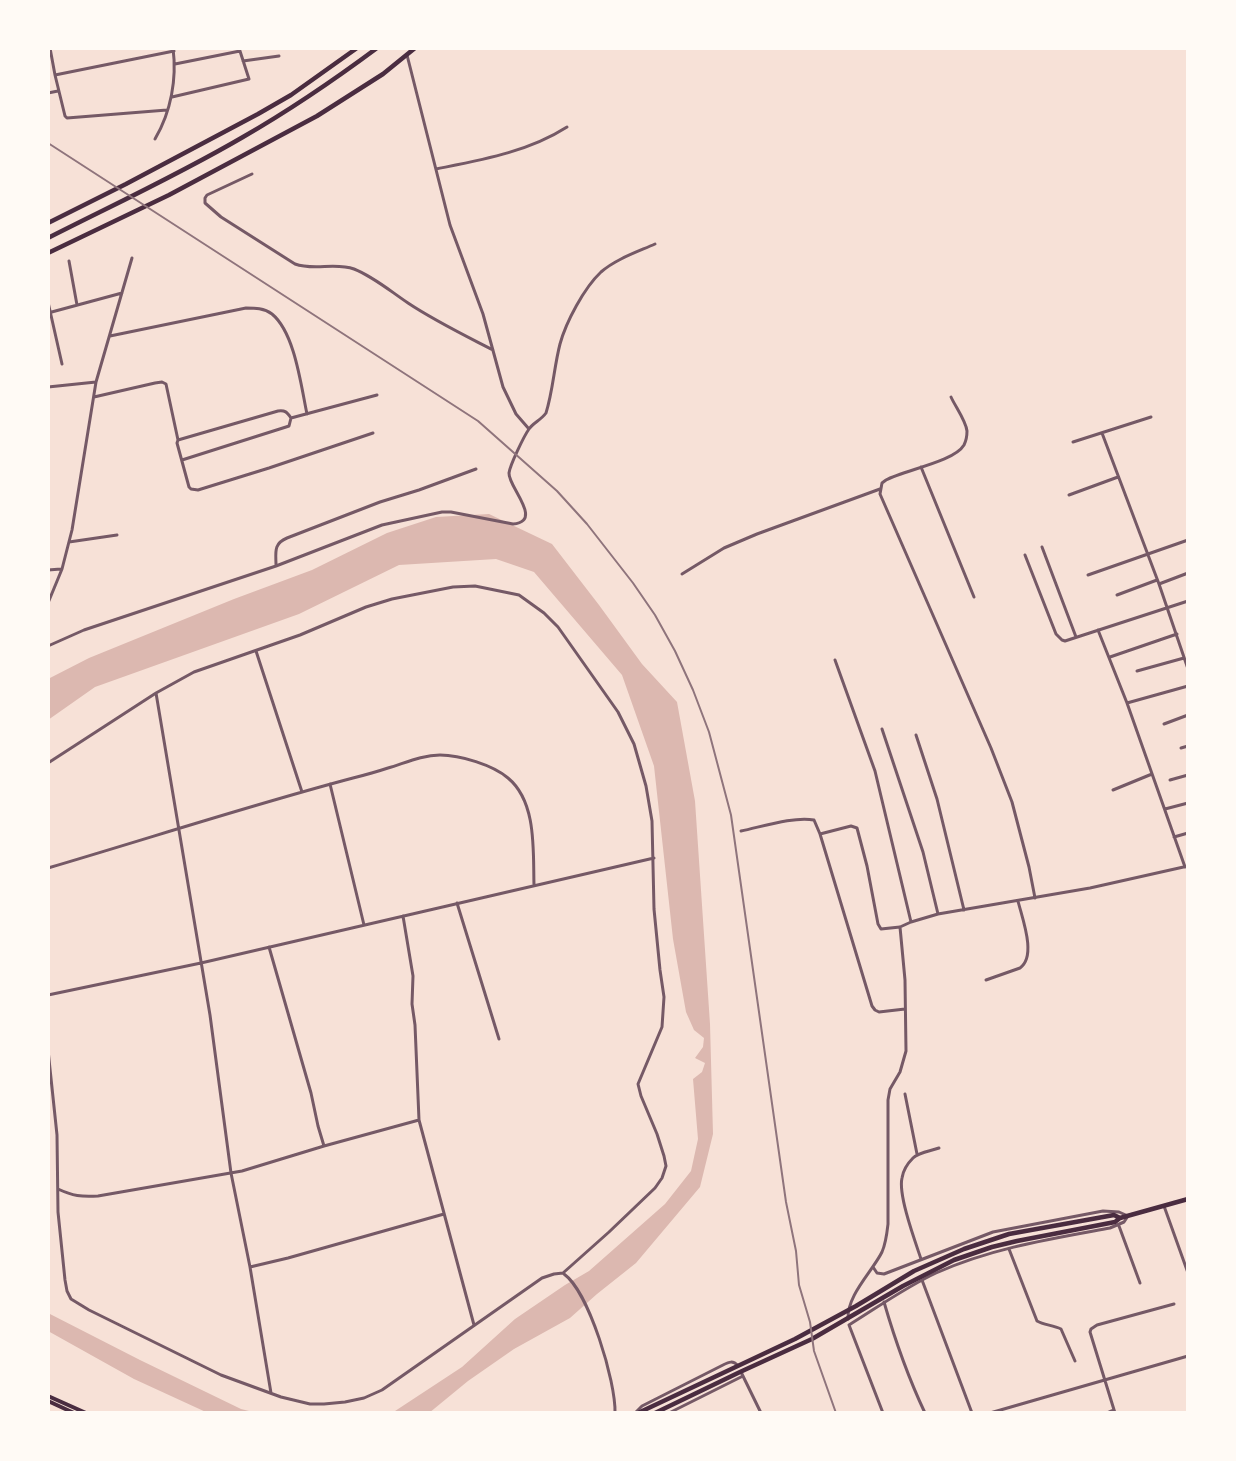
<!DOCTYPE html>
<style>
body{margin:0}
#map{position:relative;width:1236px;height:1461px;overflow:hidden;background:#f7e1d7;font-family:Lato,sans-serif}
canvas{display:block}
.frame{position:absolute;inset:0;border:50px solid #fffaf5;pointer-events:none}
</style>
<div id="map">
<canvas width="1236" height="1461"></canvas>
<div class="frame"></div>
</div>
<script>
const g = document.querySelector('canvas').getContext('2d');
g.lineJoin = 'round';
function paint(path, color) { g.fillStyle = color; g.fill(path, 'evenodd'); }
function stroke(path, color, width, dash) { g.strokeStyle = color; g.lineWidth = width; g.lineCap = dash ? 'butt' : 'round'; g.setLineDash(dash || []); g.stroke(path); }
paint(new Path2D(`
 M 489,514 L 552,544 L 599,605 L 642,664 L 677,702 L 695,801 L 710,1024 L 713,1134 L 700,1187 L 636,1263 L 597,1294 L 570,1318 L 514,1349 L 468,1381 L 429,1413 L 392,1413 L 462,1367 L 515,1319 L 565,1285 L 589,1271 L 665,1204 L 691,1171 L 698,1139 L 693,1079 L 702,1072 L 705,1063 L 695,1058 L 703,1047 L 704,1038 L 694,1030 L 686,1012 L 673,939 L 654,766 L 622,675 L 534,572 L 496,559 L 399,565 L 299,614 L 95,687 L 48,720 L 48,679 L 89,658 L 234,599 L 312,570 L 387,533 L 436,517 Z
 M 48,1313 L 140,1360 L 241,1409 L 257,1413 L 208,1413 L 134,1379 L 48,1331 Z`), '#dcb8b0');
stroke(new Path2D(`
 M 50,48 L 55,75 L 65,116 L 67,118 L 167,110
 M 407,55 L 450,225 L 483,314 L 503,387 L 516,414 L 529,429
 M 243,61 L 279,56
 M 175,64 L 240,51
 M 55,75 L 174,51
 M 48,93 L 58,91
 M 172,97 L 249,79 L 239,48
 M 155,139 C 171,112 177,79 173,48
 M 436,169 C 481,160 528,152 567,127
 M 252,174 L 207,195 L 205,198 L 205,203 L 221,217 L 295,264 C 314,271 335,262 354,269 C 374,277 390,291 408,303 C 435,321 464,335 493,350
 M 69,261 L 77,305
 M 48,302 L 62,364
 M 48,313 L 122,293
 M 110,336 L 246,308 C 255,308 264,308 272,314 C 295,333 301,386 307,414
 M 48,387 L 96,382
 M 94,397 L 155,383 L 162,382 L 166,384 L 178,440
 M 951,397 C 955,406 966,421 967,431 C 967,435 966,441 964,445 C 954,462 904,470 886,480 L 882,483 L 880,494 L 991,748 L 1012,802 L 1029,867 L 1035,898
 M 291,418 C 287,412 285,410 278,411 L 178,440 L 177,443 L 189,487 L 191,489 L 198,490 L 269,468 L 373,433
 M 291,418 L 377,395
 M 1102,433 L 1159,584 L 1188,669
 M 1073,442 L 1151,417
 M 182,460 L 286,427 L 289,426 L 291,418
 M 921,467 L 974,597
 M 1069,495 L 1118,477
 M 69,542 L 117,535
 M 1042,547 L 1076,637
 M 1025,555 L 1056,634 L 1062,640 L 1065,641 L 1188,601
 M 276,566 C 276,552 273,544 287,538 L 380,502 L 419,490 L 476,469
 M 48,570 L 61,569
 M 682,574 L 724,548 L 757,534 L 880,489
 M 1088,575 L 1188,540
 M 1159,584 L 1188,573
 M 1117,595 L 1157,580
 M 48,603 L 62,569 L 72,530 L 96,382 L 132,258
 M 1098,630 L 1127,703 L 1185,867
 M 48,646 L 84,630 L 276,566 L 382,525 L 442,512 L 451,512 L 513,524 C 544,521 508,487 509,473 C 510,465 524,436 529,429 C 533,423 541,420 546,413 C 553,391 554,367 560,344 C 566,322 584,288 601,272 C 616,259 637,252 655,244
 M 256,651 L 302,792
 M 1110,657 L 1177,634
 M 835,660 L 875,771 L 911,922
 M 1137,671 L 1184,658
 M 156,693 L 210,1015 L 231,1173 L 250,1267 L 271,1393
 M 1127,703 L 1188,686
 M 1164,724 L 1188,715
 M 882,729 L 923,852 L 938,914
 M 916,735 L 937,799 L 964,910
 M 1181,748 L 1188,746
 M 48,763 L 156,693 L 194,672 L 300,635 L 366,607 L 392,599 L 453,587 L 475,586 L 519,595 L 544,613 L 558,627 L 618,712 L 634,744 L 646,786 L 652,821 L 654,909 L 660,970 L 664,997 L 662,1027 L 638,1084 L 641,1096 L 657,1134 L 664,1156 L 666,1166 L 662,1178 L 655,1188 L 609,1232 L 563,1273 L 554,1274 L 542,1278 L 382,1390 L 364,1398 L 345,1402 L 324,1404 L 310,1404 L 281,1397 L 221,1375 L 89,1310 L 71,1299 L 67,1291 L 65,1280 L 58,1212 L 57,1135 L 48,1050
 M 1170,780 L 1188,775
 M 330,784 L 364,925
 M 1113,790 L 1152,774
 M 1165,809 L 1188,803
 M 741,831 C 761,827 794,816 814,820 L 820,834 L 872,1006 L 875,1010 L 879,1012 L 905,1009
 M 820,834 L 851,826 L 857,828 L 867,866 L 878,924 L 881,929 L 900,927 L 911,922 L 938,914 L 1090,888 L 1188,866
 M 1174,837 L 1188,833
 M 48,868 C 150,838 251,805 353,778 C 365,775 376,772 388,768 C 405,763 422,755 440,755 C 460,755 493,765 508,778 C 537,802 533,851 534,885
 M 457,903 L 499,1039
 M 403,916 L 413,976 L 412,1004 L 415,1025 L 419,1120 L 474,1325
 M 269,947 L 311,1093 L 318,1126 L 324,1146
 M 986,980 L 1020,968 C 1037,956 1022,918 1018,901
 M 48,995 L 201,963 L 654,858
 M 905,1094 L 917,1154
 M 58,1189 C 73,1196 81,1197 98,1196 L 242,1171 L 324,1146 L 419,1120
 M 1164,1206 L 1188,1273
 M 1119,1226 L 1140,1283
 M 1009,1249 L 1037,1321 C 1044,1325 1053,1325 1061,1329 L 1075,1361
 M 921,1259 C 915,1241 898,1195 902,1178 C 903,1171 908,1163 913,1158 C 919,1152 931,1151 939,1148
 M 250,1267 L 288,1258 L 444,1214
 M 564,1274 C 589,1292 616,1382 615,1413
 M 922,1280 L 972,1413
 M 884,1302 C 895,1340 908,1377 925,1413
 M 848,1319 C 847,1295 872,1272 882,1252 C 886,1243 887,1233 888,1224 L 888,1100 L 890,1089 L 900,1072 L 906,1051 L 905,980 L 900,927
 M 849,1325 C 878,1307 906,1287 936,1273 C 992,1248 1050,1239 1110,1228 L 1124,1222 L 1128,1216 L 1119,1212 L 1103,1211 L 993,1232 L 884,1274 L 877,1273 L 873,1267
 M 849,1325 L 883,1413
 M 741,1372 L 761,1413
 M 635,1413 L 642,1406 L 723,1365 C 729,1362 733,1360 738,1366
 M 669,1413 L 743,1376
 M 990,1413 L 1188,1356
 M 1107,1413 L 1114,1410
 M 1115,1413 L 1090,1332 L 1091,1329 L 1097,1325 L 1174,1304`), '#755966', 3);
stroke(new Path2D(`
 M 48,1396 L 86,1413
 M 48,1401 L 74,1413`), '#4a2c40', 4);
stroke(new Path2D(`
 M 48,253 L 169,195 L 317,116 L 383,74 L 415,48
 M 638,1413 L 795,1339 L 856,1306 L 914,1271 L 964,1249 L 1009,1234 L 1114,1215 L 1120,1218
 M 655,1413 L 740,1372 L 812,1339 L 903,1286 L 954,1260 L 992,1247 L 1017,1241 L 1115,1222 L 1120,1218 L 1188,1199`), '#4a2c40', 4.5);
stroke(new Path2D(`
 M 48,223 L 126,184 L 258,114 L 291,95 L 357,48
 M 48,238 C 113,205 180,174 243,137 C 290,110 334,80 377,48`), '#4a2c40', 4.5);
stroke(new Path2D(`
 M 48,143 L 478,421 L 557,491 L 587,524 L 633,583 L 655,615 L 675,651 L 693,690 L 709,732 L 731,815 L 786,1202 L 796,1251 L 799,1285 L 810,1322 L 814,1351 L 836,1413`), '#8f747c', 2);
</script>
